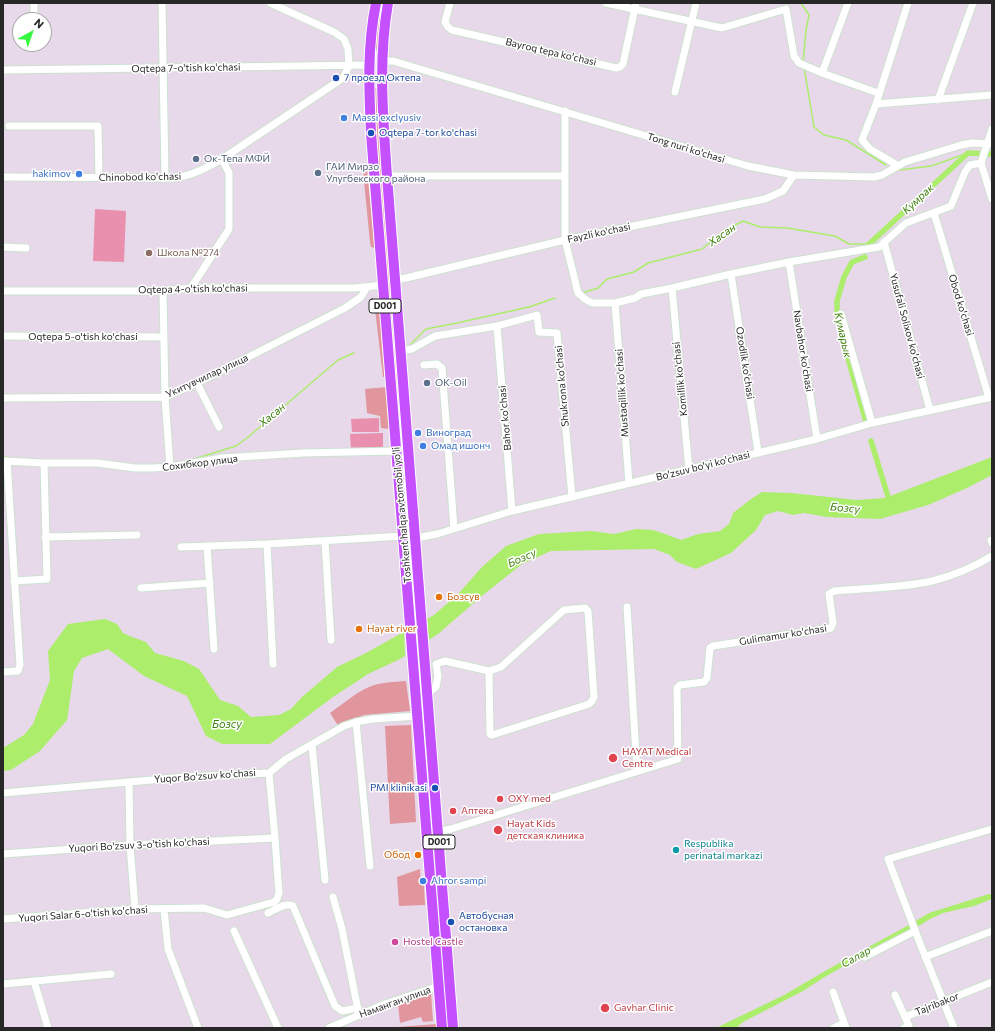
<!DOCTYPE html>
<meta charset="utf-8">
<style>
body{margin:0}
#map{position:relative;width:995px;height:1031px;overflow:hidden;background:#e7d9ea;font-family:Commissioner,sans-serif}
canvas{display:block}
.frame{position:absolute;inset:0;border:4px solid #272727;pointer-events:none}
.north{position:absolute;left:12px;top:12px;width:40px;height:40px;box-sizing:border-box;background:#fff;border:1px solid #a9a9a9;border-radius:50%;rotate:40deg;font-size:11px;font-weight:700;line-height:16px;text-align:center;color:#272727}
.north::after{content:'';display:block;margin:auto;width:14px;height:18px;background:#38f841;clip-path:polygon(50% 0,100% 100%,50% 72%,0 100%)}
</style>
<div id="map">
<canvas width="995" height="1031"></canvas>
<div class="frame"></div>
<div class="north">N</div>
</div>
<script>
const g = document.querySelector('canvas').getContext('2d');
g.lineJoin = 'round';
function paint(path, color) { g.fillStyle = color; g.fill(path, 'evenodd'); }
function stroke(path, color, width, dash) { g.strokeStyle = color; g.lineWidth = width; g.lineCap = dash ? 'butt' : 'round'; g.setLineDash(dash || []); g.stroke(path); }
function write(font, color, halo, rows, align = 'center') {
  g.font = font + ' Commissioner,sans-serif'; g.lineWidth = 3; g.setLineDash([]); g.textBaseline = 'middle'; g.strokeStyle = halo; g.fillStyle = color; for (const [text, x, y, turn = 0] of rows) {
    g.save(); g.translate(x, y); g.rotate((+turn || 0) * Math.PI / 180); g.textAlign = isNaN(turn) ? turn : align; if (halo) g.strokeText(text, 0, 0); g.fillText(text, 0, 0); g.restore();
  }
}
paint(new Path2D(`
 M 381,3 L 384,3 L 378,50 L 375,49 Z
 M 373,88 L 377,88 L 382,184 L 387,227 L 402,417 L 399,417 Z
 M 363,171 L 367,171 L 375,248 L 371,247 L 370,242 Z
 M 375,309 L 378,311 L 380,315 L 385,377 L 383,377 Z
 M 387,387 L 389,429 L 381,428 L 380,416 L 367,413 L 365,389 Z
 M 404,444 L 411,535 L 407,535 L 400,445 Z
 M 412,542 L 434,821 L 430,821 L 408,543 Z
 M 406,681 L 410,711 L 364,715 L 339,727 L 330,713 C 343,704 355,693 369,687 C 381,682 394,682 406,681 Z
 M 411,725 L 416,822 L 390,824 L 385,726 Z
 M 433,848 L 436,848 L 450,1028 L 447,1028 Z
 M 420,869 L 421,885 L 424,885 L 425,905 L 399,906 L 397,877 Z
 M 431,993 L 433,1021 L 423,1022 L 421,1017 L 400,1023 L 398,1004 Z
 M 436,1024 L 437,1028 L 398,1028 L 398,1027 Z`), '#e1959d');
paint(new Path2D(`
 M 95,209 L 126,211 L 124,262 L 93,261 Z
 M 379,418 L 379,432 L 352,432 L 351,419 Z
 M 383,433 L 383,448 L 351,449 L 350,434 Z`), '#e990ae');
paint(new Path2D(`
 M 992,457 L 992,475 L 967,488 L 928,505 L 880,519 L 827,517 L 804,513 L 793,515 L 778,511 L 765,515 L 756,530 L 731,553 L 696,569 L 677,562 L 670,555 L 654,549 L 551,551 L 522,564 L 483,595 L 438,634 L 400,659 L 368,674 L 333,697 L 270,744 L 222,744 L 206,736 L 187,696 L 144,676 L 108,649 L 82,658 L 74,671 L 67,720 L 40,751 L 11,770 L 3,771 L 3,748 L 24,735 L 33,724 L 50,680 L 48,651 L 68,624 L 105,619 L 117,624 L 123,633 L 132,637 L 146,642 L 155,653 L 184,661 L 199,669 L 220,700 L 238,706 L 251,717 L 279,715 L 291,709 L 302,697 L 337,667 L 366,653 L 434,615 L 458,594 L 482,567 L 506,546 L 539,534 L 591,531 L 614,534 L 636,529 L 653,530 L 665,534 L 681,540 L 698,534 L 720,531 L 729,524 L 733,513 L 751,499 L 762,492 L 791,493 L 857,500 L 885,498 Z
 M 989,894 L 992,894 L 992,899 L 974,906 L 943,913 L 930,919 L 909,932 L 858,958 L 823,978 L 803,991 L 743,1022 L 736,1028 L 716,1028 L 784,995 L 832,967 L 907,926 L 929,913 Z`), '#aced6b');
paint(new Path2D(`
 M 427,617 L 429,643 L 408,656 L 405,656 L 404,629 Z`), '#e7d9ea');
stroke(new Path2D(`
 M 801,3 L 809,15 L 806,30 L 803,63
 M 804,67 L 814,127 L 824,135 L 846,140 L 886,165
 M 900,170 L 931,166 L 968,153
 M 582,293 L 598,288 L 607,279 L 634,272 L 648,263 L 702,249 L 723,231 L 743,221 L 760,227 L 787,228 L 835,236 L 849,244 L 869,244
 M 411,344 L 426,329 L 457,323 L 529,307 L 555,298
 M 3,457 L 26,459
 M 191,460 L 236,446 L 247,438 L 338,360 L 354,353`), '#aced6b', 1.5);
stroke(new Path2D(`
 M 869,244 L 968,153 L 992,154
 M 865,257 L 852,262 L 844,277 L 837,301 L 837,319 L 866,422
 M 871,441 L 890,503`), '#aced6b', 5.5);
const minor = new Path2D(`
 M 34,3 L 34,20
 M 162,3 L 165,178
 M 450,3 L 445,22 L 448,27 L 452,30 L 616,68 L 620,67 L 623,64 L 636,3
 M 606,3 L 722,28 L 786,9 L 794,56 L 799,63 L 822,73 L 878,93
 M 382,61 L 393,61 L 748,166 L 794,175 L 874,177 L 882,175 L 905,162 L 961,145 L 972,143 L 992,144
 M 3,70 L 369,65
 M 822,73 L 848,3
 M 675,92 L 696,3
 M 938,100 L 973,3
 M 876,104 L 992,95
 M 565,111 L 565,240 L 578,293 L 585,299 L 592,303 L 615,303 L 635,298 L 641,294 L 672,288 L 731,274 L 789,262 L 879,247 L 906,223 L 951,206 L 965,172 L 970,165 L 981,163
 M 9,126 L 98,126 L 99,177
 M 992,129 L 981,163 L 992,199
 M 897,165 L 870,149 L 862,140 L 876,104 L 908,3
 M 387,176 L 565,176
 M 3,177 L 173,178 C 192,176 206,168 222,159 L 343,78 L 349,66 L 348,49 L 344,39 L 334,32 L 270,3
 M 934,213 L 989,398
 M 884,242 L 930,410
 M 3,247 L 26,248
 M 789,262 L 817,439
 M 731,274 L 758,452
 M 395,280 L 406,278 L 565,240 L 765,199 L 783,191 L 794,175
 M 191,288 L 229,229 L 229,173 L 222,159
 M 672,288 L 689,470
 M 3,291 L 163,291 L 191,288 L 354,288 L 384,285
 M 163,291 L 165,397 L 170,467
 M 615,303 L 629,483
 M 841,314 L 872,423
 M 497,326 L 512,511
 M 3,336 L 163,337
 M 401,351 L 412,349 L 435,336 L 497,326 L 537,315 L 539,332 L 557,333 L 572,497
 M 424,365 L 437,364 L 442,368 L 454,528
 M 197,383 L 219,427
 M 3,398 L 165,397 L 197,383 L 345,308 L 361,297 L 367,287
 M 3,461 L 44,463 L 97,463 L 135,468 L 153,468 L 170,467 L 222,458 L 303,453 L 397,451
 M 45,537 L 137,535
 M 416,538 L 437,534 L 512,511 L 817,439 L 872,423 L 992,397
 M 991,540 L 992,543
 M 325,541 L 331,640
 M 267,544 L 273,664
 M 207,546 L 214,649
 M 181,547 L 267,544 L 404,536
 M 14,581 L 47,579 L 44,463
 M 141,588 L 210,583
 M 627,607 L 637,771
 M 3,672 L 18,671 L 20,665 L 7,461
 M 427,694 L 436,687 L 438,676 L 436,664 L 445,661 L 489,671 L 501,667 L 564,610 L 585,608 L 588,611 L 594,697 L 592,701 L 589,704 L 492,735 L 490,734 L 489,671
 M 356,722 L 370,866
 M 312,745 L 325,880
 M 129,782 L 130,845 L 135,909
 M 3,793 L 186,777 L 269,773 L 286,759 L 344,726 L 356,722 L 373,719 L 418,716
 M 433,833 L 451,829 L 678,759 L 677,688 L 680,685 L 704,682 L 707,678 L 710,648 L 713,646 L 831,628 L 833,623 L 829,594 L 834,591 C 865,588 902,588 932,581 C 952,576 974,567 992,556
 M 3,854 L 130,845 L 275,838
 M 333,897 L 342,929 L 359,1015
 M 164,909 L 168,949 L 198,1028
 M 268,913 C 275,910 285,902 293,906 L 335,1006 L 342,1011 L 358,1008
 M 3,919 L 135,909 L 204,908 L 227,915 L 274,902 L 277,899 L 279,893 L 275,838 L 269,773
 M 234,931 L 278,1028
 M 865,957 L 915,931
 M 925,957 L 992,931
 M 34,981 L 48,1028
 M 3,984 L 111,974
 M 833,992 L 846,1028
 M 895,995 L 905,1017 L 992,982
 M 329,1028 L 385,1004 L 439,986
 M 834,1028 L 844,1023
 M 904,1028 L 909,1026 L 905,1017
 M 954,1028 L 921,946 L 888,859 L 992,829`);
const highway = new Path2D(`
 M 376,3 C 367,47 369,89 371,133 L 442,1028
 M 388,3 C 378,60 383,118 387,176 L 453,1028`);
stroke(minor, '#cee1cf', 9);
stroke(highway, '#fff', 12);
stroke(minor, '#fff', 7);
stroke(highway, '#c451fd', 10);
for (const [x, y, r, color] of [
 [336,78,4,"#1a4fb4"],
 [344,118,4,"#3f7fe0"],
 [371,133,4,"#1a4fb4"],
 [196,159,4,"#5c6f8a"],
 [318,173,4,"#5c6f8a"],
 [79,174,4,"#3f7fe0"],
 [149,253,4,"#8d6e63"],
 [427,383,4,"#5c6f8a"],
 [418,433,4,"#3f7fe0"],
 [423,446,4,"#3f7fe0"],
 [439,597,4,"#e8710a"],
 [359,629,4,"#e8710a"],
 [613,758,5,"#e0444e"],
 [435,788,4,"#1a4fb4"],
 [500,799,4,"#e0444e"],
 [453,811,4,"#e0444e"],
 [498,830,5,"#e0444e"],
 [676,850,4,"#0f9aa8"],
 [418,855,4,"#e8710a"],
 [423,881,4,"#3f7fe0"],
 [451,922,4,"#1a4fb4"],
 [395,942,4,"#d1479c"],
 [605,1008,5,"#e0444e"]
]) { const dot = new Path2D(); dot.arc(x, y, r, 0, 2 * Math.PI); g.fillStyle = color; g.fill(dot); stroke(dot, '#fff', 1.5); }
for (const [x, y, w] of [
 [385,306,32],
 [439,842,32]
]) { const box = new Path2D(); box.roundRect(x - w / 2, y - 7, w, 14, 3); g.fillStyle = '#fff'; g.fill(box); stroke(box, '#272727', 1); }
write('bold 9px', '#272727', null, [
 ["D001",385,306],
 ["D001",439,842]
]);
write('10px', '#272727', '#fff', [
 ["Bayroq tepa ko'chasi",551,52,13],
 ["Oqtepa 7-o'tish ko'chasi",186,68,-1],
 ["Tong nuri ko'chasi",686,148,17],
 ["Chinobod ko'chasi",140,177,-1],
 ["Fayzli ko'chasi",599,233,-12],
 ["Oqtepa 4-o'tish ko'chasi",193,289,-1],
 ["Obod ko'chasi",961,305,73],
 ["Yusufali Solixov ko'chasi",907,326,75],
 ["Oqtepa 5-o'tish ko'chasi",83,337],
 ["Navbahor ko'chasi",803,351,81],
 ["Ozodlik ko'chasi",745,363,81],
 ["Укитувчилар улица",207,376,-25],
 ["Komillik ko'chasi",680,379,-96],
 ["Shukrona ko'chasi",562,386,-95],
 ["Mustaqillik ko'chasi",622,393,-94],
 ["Bahor ko'chasi",505,418,-95],
 ["Сохибкор улица",200,463,-7],
 ["Bo'zsuv bo'yi ko'chasi",703,466,-14],
 ["Toshkent halqa avtomobil yo'li",402,515,-95],
 ["Gulimamur ko'chasi",783,635,-9],
 ["Yuqor Bo'zsuv ko'chasi",205,776,-4],
 ["Yuqori Bo'zsuv 3-o'tish ko'chasi",139,845,-3],
 ["Yuqori Salar 6-o'tish ko'chasi",83,914,-4],
 ["Наманган улица",395,1002,-20],
 ["Tajribakor",937,1004,-22]
]);
write('10px', '#164399', '#fff', [
 ["7 проезд Октепа",344,78],
 ["Oqtepa 7-tor ko'chasi",379,133],
 ["PMI klinikasi",427,788,"right"],
 ["Автобусная",459,916],
 ["остановка",459,928]
], 'left');
write('10px', '#366cbe', '#fff', [
 ["Massi exclyusiv",352,118],
 ["hakimov",71,174,"right"],
 ["Виноград",426,433],
 ["Омад ишонч",431,446],
 ["Ahror sampi",431,881]
], 'left');
write('10px', '#4e5e75', '#fff', [
 ["Ок-Тепа МФЙ",204,159],
 ["ГАИ Мирзо",326,167],
 ["Улугбекского района",326,179],
 ["OK-Oil",435,383]
], 'left');
write('10px', '#785e54', '#fff', [
 ["Школа №274",157,253]
], 'left');
write('10px', '#c56008', '#fff', [
 ["Бозсув",447,597],
 ["Hayat river",367,629],
 ["Обод",410,855,"right"]
], 'left');
write('10px', '#be3a42', '#fff', [
 ["HAYAT Medical",622,752],
 ["Centre",622,764],
 ["OXY med",508,799],
 ["Аптека",461,811],
 ["Hayat Kids",507,824],
 ["детская клиника",507,836],
 ["Gavhar Clinic",614,1008]
], 'left');
write('10px', '#0d838f', '#fff', [
 ["Respublika",684,844],
 ["perinatal markazi",684,856]
], 'left');
write('10px', '#b23c85', '#fff', [
 ["Hostel Castle",403,942]
], 'left');
write('italic 11px', '#3f810e', '#fff', [
 ["Кумрак",918,199,-43],
 ["Хасан",722,235,-35],
 ["Кумарык",843,335,77],
 ["Хасан",272,415,-40],
 ["Бозсу",845,508,5],
 ["Бозсу",522,558,-24],
 ["Бозсу",227,724],
 ["Салар",856,957,-30]
]);
</script>
